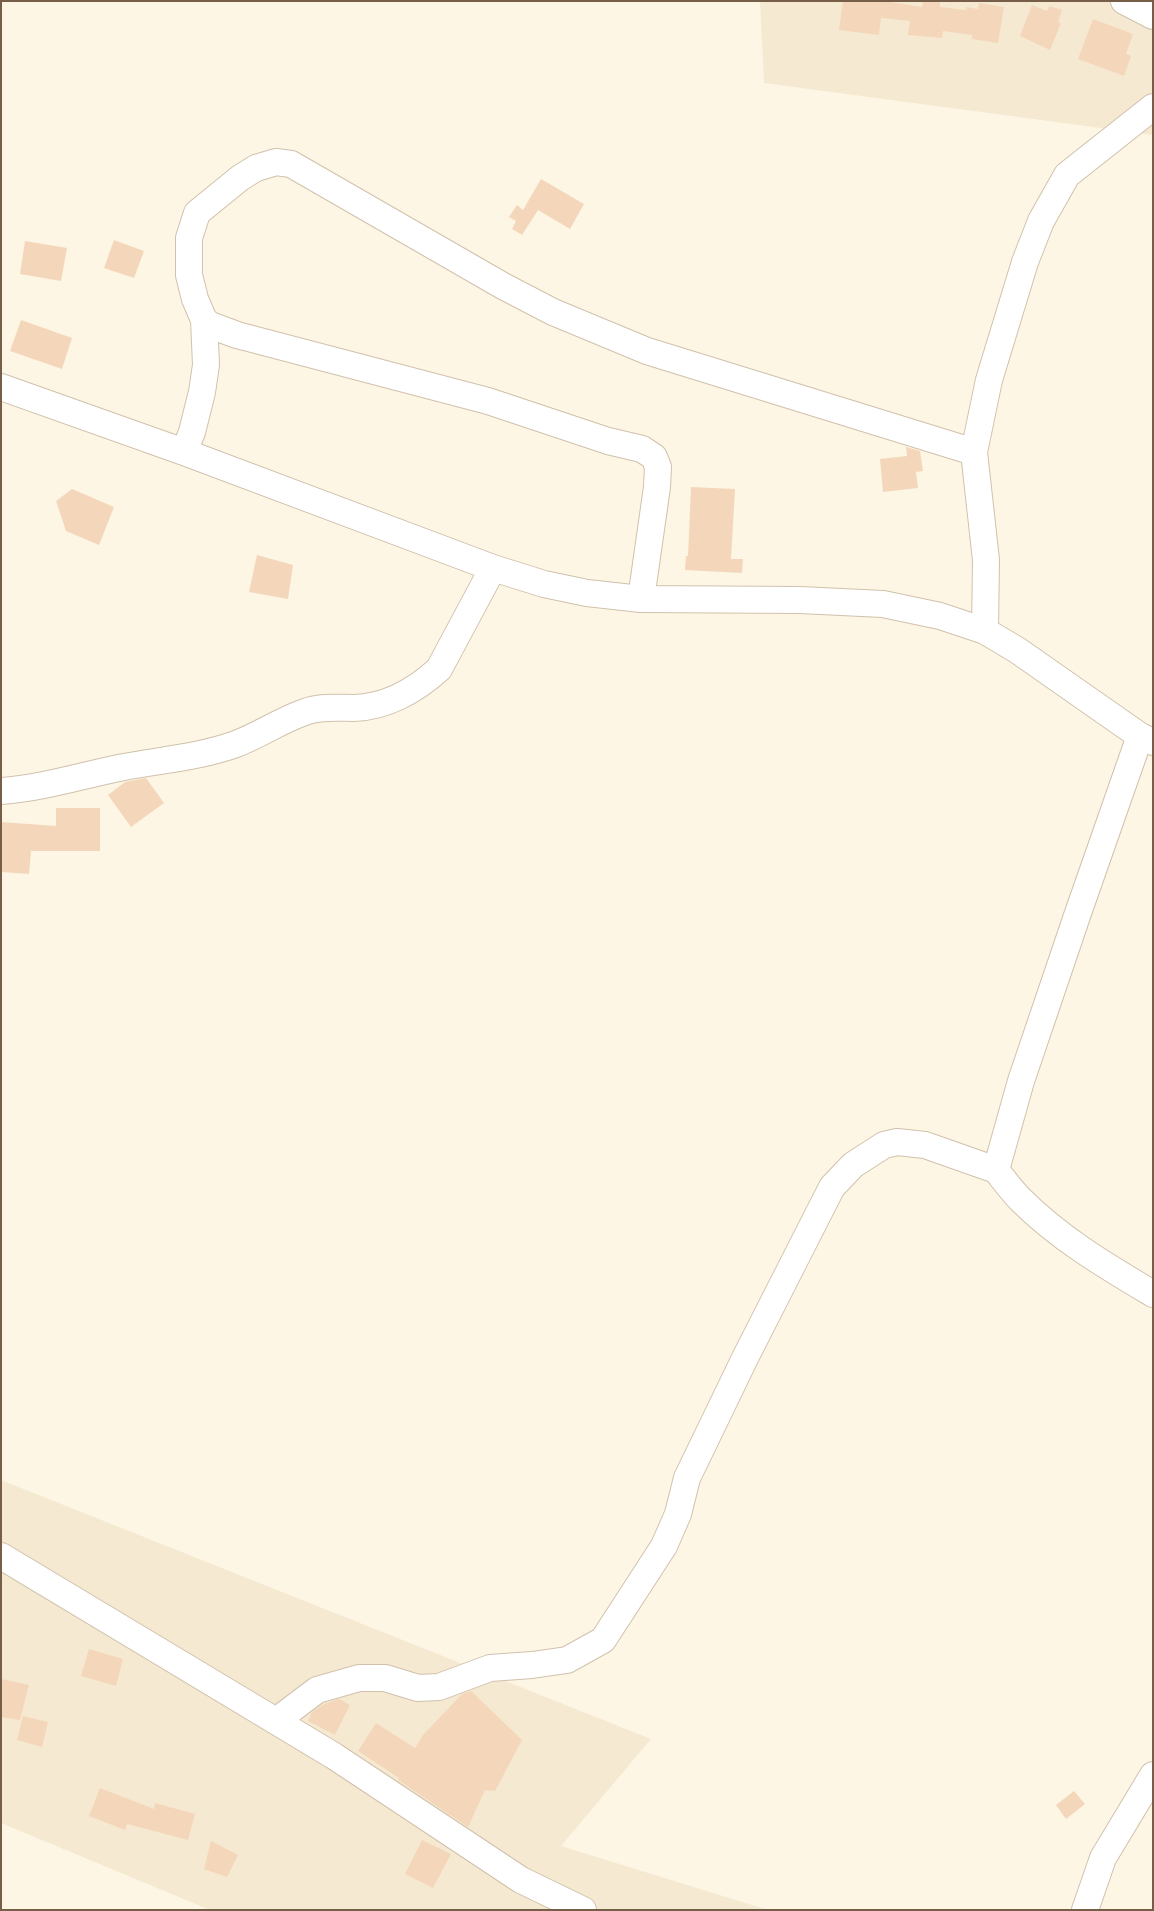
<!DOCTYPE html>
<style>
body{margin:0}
#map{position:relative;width:1154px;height:1911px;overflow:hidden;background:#fdf6e4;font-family:"IBM Plex Sans",sans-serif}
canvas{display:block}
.frame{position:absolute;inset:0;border:2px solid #765e48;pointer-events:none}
</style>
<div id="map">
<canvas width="1154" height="1911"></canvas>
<div class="frame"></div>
</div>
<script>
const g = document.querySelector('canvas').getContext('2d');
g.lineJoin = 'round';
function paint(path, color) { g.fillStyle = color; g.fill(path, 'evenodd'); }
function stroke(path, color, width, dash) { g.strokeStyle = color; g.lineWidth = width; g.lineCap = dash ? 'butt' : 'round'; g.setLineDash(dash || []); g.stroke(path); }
paint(new Path2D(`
 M 760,1 L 1153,1 L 1153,135 L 764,83 Z
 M 1,1480 L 651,1739 L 561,1846 L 768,1910 L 210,1910 L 1,1823 Z`), '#f5e9d2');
paint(new Path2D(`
 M 843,1 L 883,1 L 922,7 L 923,1 L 940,1 L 940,7 L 966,10 L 966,7 L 978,9 L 979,3 L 1004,7 L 998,43 L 972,39 L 972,35 L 943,31 L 942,38 L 908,35 L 910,21 L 881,18 L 879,35 L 839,30 Z
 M 1032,5 L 1047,11 L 1049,6 L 1062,10 L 1058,22 L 1061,23 L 1050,50 L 1020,36 Z
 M 1093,19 L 1133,34 L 1126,54 L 1131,56 L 1124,76 L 1078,59 Z
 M 541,179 L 584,204 L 570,229 L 538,210 L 522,235 L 512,229 L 516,221 L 509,217 L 517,205 L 523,210 Z
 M 114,240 L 144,251 L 134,278 L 104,268 Z
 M 25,241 L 67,248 L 61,281 L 20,274 Z
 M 21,320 L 72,338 L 62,369 L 10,351 Z
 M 906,447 L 920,451 L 923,471 L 916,472 L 918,488 L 883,492 L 880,459 L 907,456 Z
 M 691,487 L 735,489 L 731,559 L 743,559 L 742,573 L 685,570 L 686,556 L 688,556 Z
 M 72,489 L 114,507 L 99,545 L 66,531 L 56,501 Z
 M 257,555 L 293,565 L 288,599 L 249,592 Z
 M 146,778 L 164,803 L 131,827 L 108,795 L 125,782 Z
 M 56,808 L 100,808 L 100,851 L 31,851 L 29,874 L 1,872 L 1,822 L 56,826 Z
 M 89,1649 L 123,1659 L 116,1686 L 81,1676 Z
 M 1,1679 L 29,1685 L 20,1720 L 1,1717 Z
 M 471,1691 L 522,1740 L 495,1791 L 485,1790 L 468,1827 L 398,1780 L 399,1778 L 358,1751 L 376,1723 L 415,1748 L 423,1735 L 462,1694 Z
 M 339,1699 L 350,1705 L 335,1735 L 308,1721 L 312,1712 L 324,1704 Z
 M 23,1716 L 48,1722 L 42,1747 L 17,1740 Z
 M 100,1788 L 154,1809 L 155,1803 L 195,1814 L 188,1840 L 127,1824 L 125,1830 L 89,1816 Z
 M 1074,1791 L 1085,1804 L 1066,1819 L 1056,1805 Z
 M 422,1840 L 451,1854 L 433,1888 L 405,1874 Z
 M 211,1841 L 238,1855 L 227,1877 L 204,1869 Z`), '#f4d7ba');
const minor = new Path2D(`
 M 1124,1 L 1153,16
 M 204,320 L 210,325 L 237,335 L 488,401 L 608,441 L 642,449 L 654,457 L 658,467 L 657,487 L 641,599
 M 1,387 L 184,452 L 493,568 L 544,584 L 587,593 L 641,599 L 800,600 L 883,604 L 940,616 L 985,631 L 1017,650 L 1140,736 L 1153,742
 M 184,452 L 192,432 L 202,392 L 206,365 L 204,320 L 195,299 L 189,275 L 189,238 L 197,213 L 240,178 L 256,168 L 276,162 L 291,164 L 503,286 L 553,312 L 647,351 L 974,452
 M 985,631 L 986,560 L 974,452 L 989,380 L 1025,262 L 1041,221 L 1067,175 L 1153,107
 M 1140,736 L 1078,913 L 1021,1081 L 996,1170 C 1004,1180 1012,1191 1021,1200 C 1060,1239 1106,1266 1153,1294
 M 1,791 C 43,788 83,775 124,767 C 162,760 200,757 236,744 C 260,735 281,720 305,712 C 320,706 338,708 354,708 C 386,707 416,690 439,669 L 493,568
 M 1,1556 L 334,1756 L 521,1880 L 583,1910
 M 276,1721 L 317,1690 L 359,1678 L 385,1678 L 418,1688 L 439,1687 L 490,1668 L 532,1665 L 567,1660 L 603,1640 L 664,1546 L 678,1514 L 687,1478 L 745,1358 L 832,1187 L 853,1165 L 884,1145 L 897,1142 L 925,1145 L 996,1170
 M 1085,1910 L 1103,1858 L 1153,1775`);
stroke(minor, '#d1c1ac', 28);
stroke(minor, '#fff', 26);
</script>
